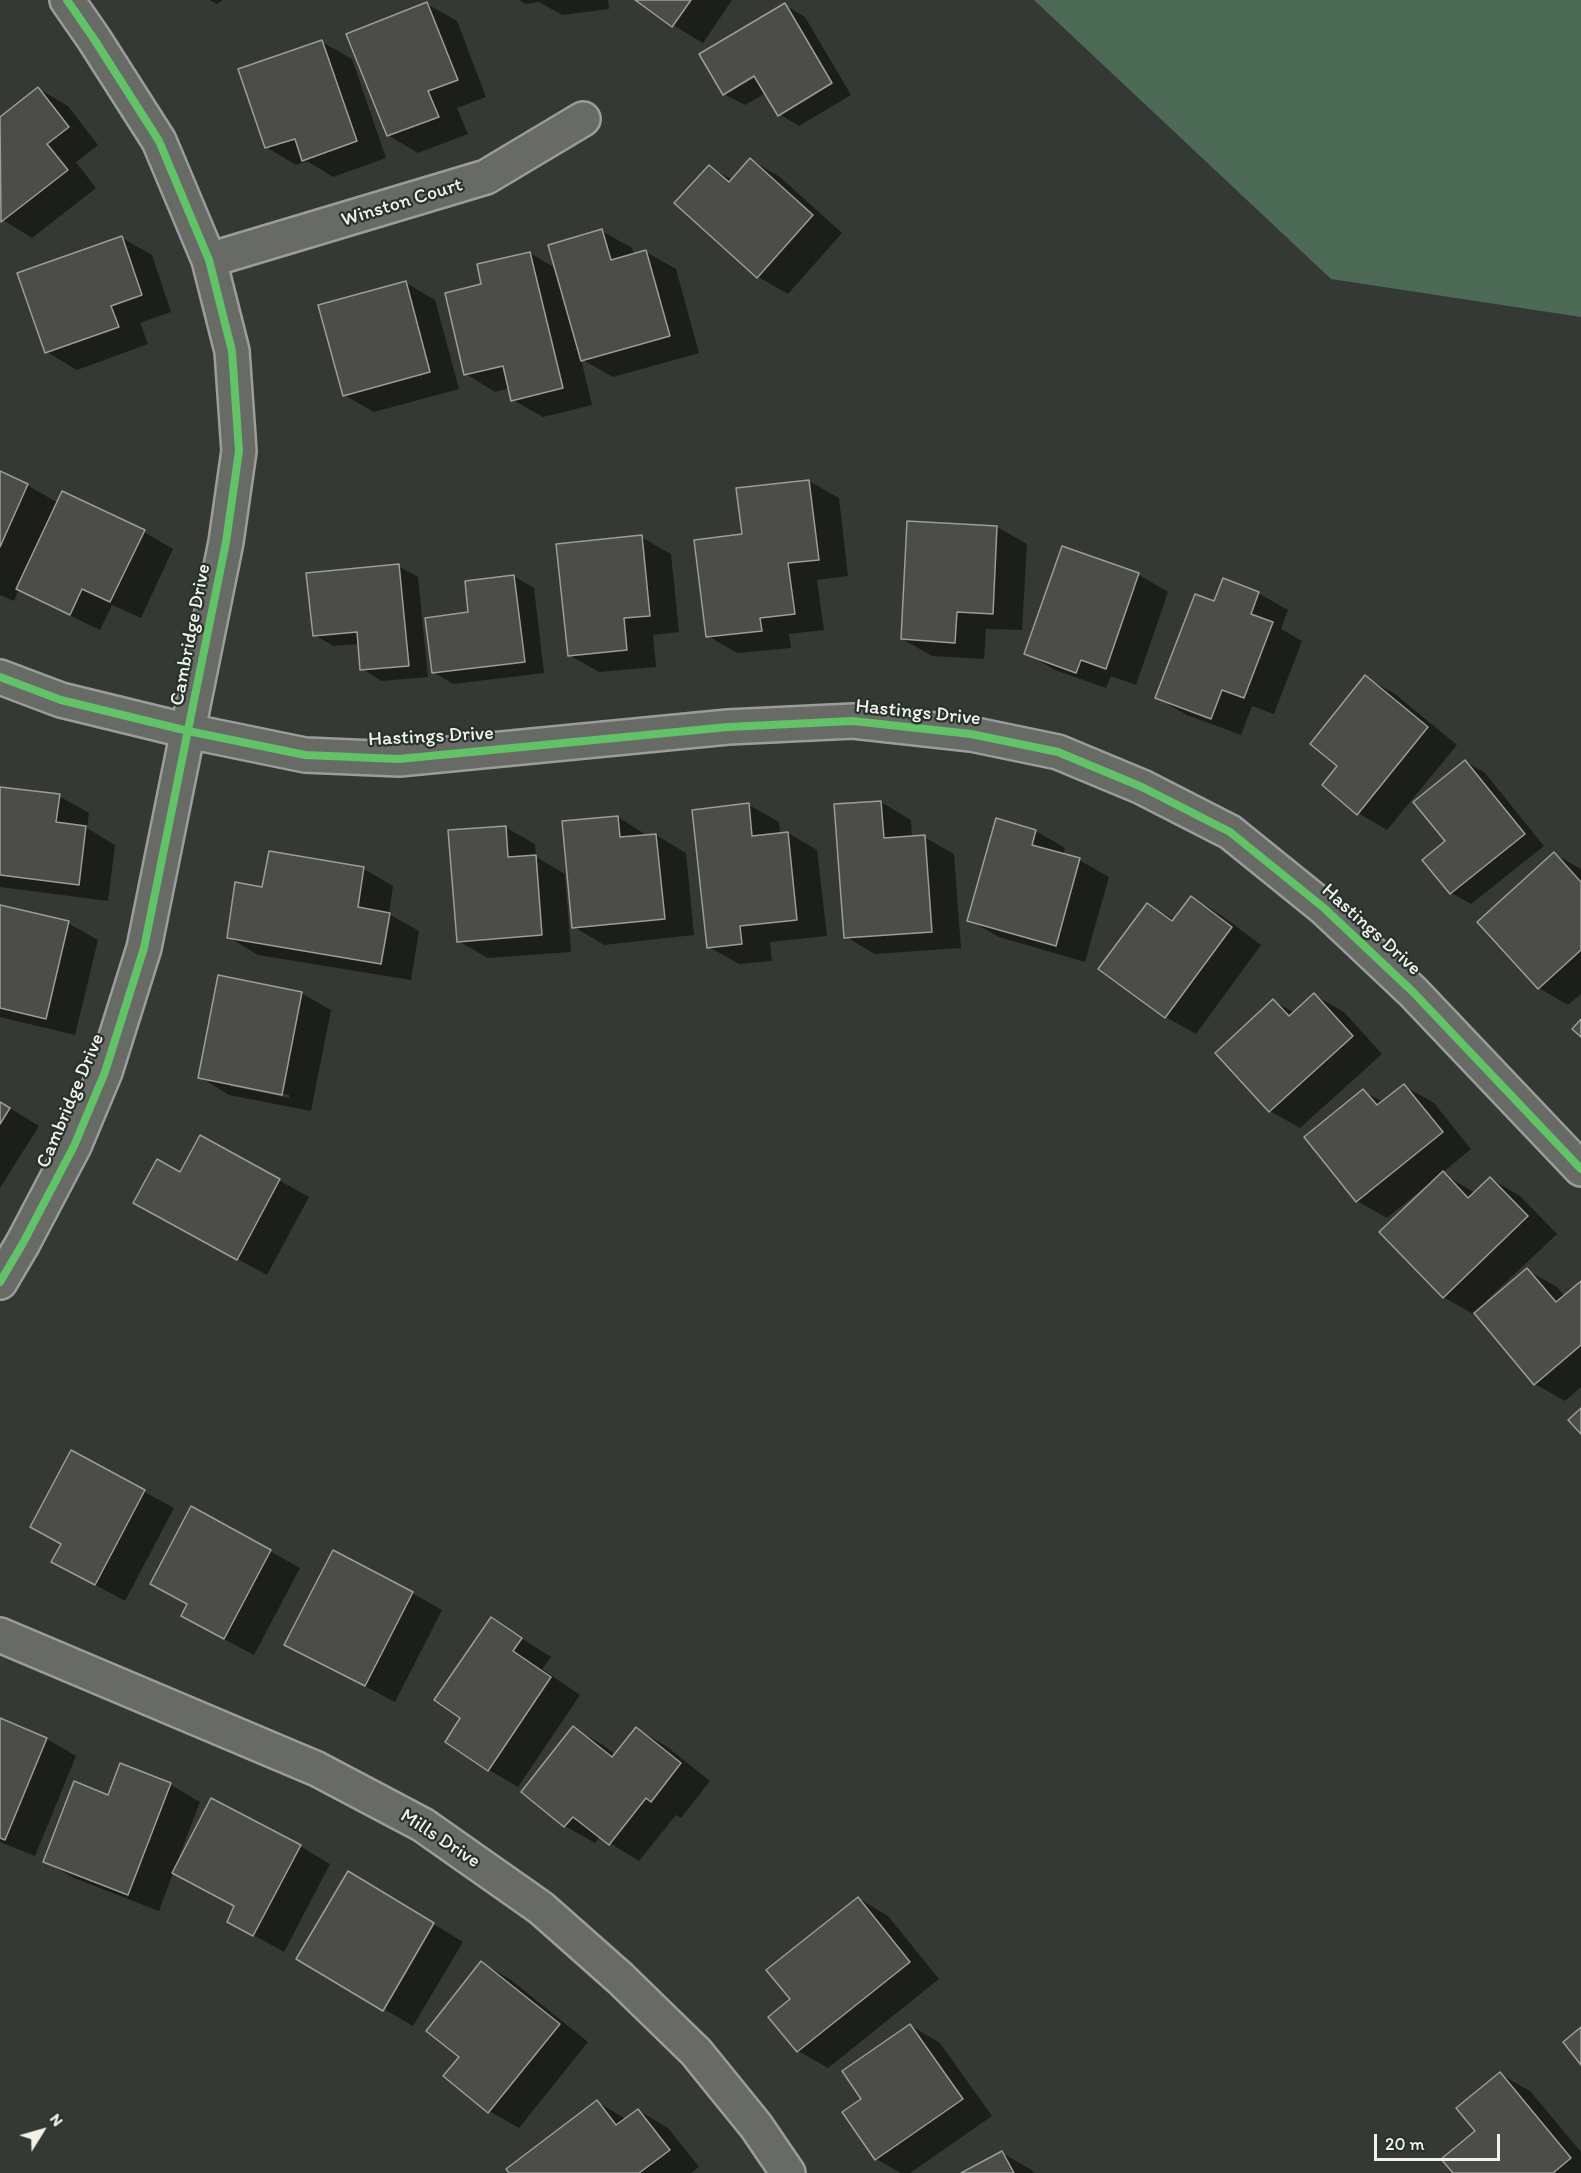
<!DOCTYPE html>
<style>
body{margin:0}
#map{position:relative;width:1581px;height:2173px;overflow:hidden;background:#353935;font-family:Itim,sans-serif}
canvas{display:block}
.north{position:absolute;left:12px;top:2101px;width:60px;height:60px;-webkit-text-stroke:4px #26332d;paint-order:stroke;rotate:53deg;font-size:16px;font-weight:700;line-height:24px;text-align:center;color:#f4f1e8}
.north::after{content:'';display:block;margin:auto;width:21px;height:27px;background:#f4f1e8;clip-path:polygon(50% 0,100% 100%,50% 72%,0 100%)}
.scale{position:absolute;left:1374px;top:2134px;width:126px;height:27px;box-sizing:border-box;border:3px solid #f4f1e8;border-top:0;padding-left:8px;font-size:18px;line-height:21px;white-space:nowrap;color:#f4f1e8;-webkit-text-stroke:4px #26332d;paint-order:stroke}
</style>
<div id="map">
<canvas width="1581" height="2173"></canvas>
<div class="north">N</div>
<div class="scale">20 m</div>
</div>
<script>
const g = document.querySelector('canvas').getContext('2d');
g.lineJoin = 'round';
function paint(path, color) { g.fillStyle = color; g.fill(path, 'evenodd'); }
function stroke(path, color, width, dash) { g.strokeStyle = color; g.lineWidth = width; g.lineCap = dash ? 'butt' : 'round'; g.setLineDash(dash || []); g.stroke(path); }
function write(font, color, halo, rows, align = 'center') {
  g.font = font + ' Itim,sans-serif'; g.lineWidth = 4.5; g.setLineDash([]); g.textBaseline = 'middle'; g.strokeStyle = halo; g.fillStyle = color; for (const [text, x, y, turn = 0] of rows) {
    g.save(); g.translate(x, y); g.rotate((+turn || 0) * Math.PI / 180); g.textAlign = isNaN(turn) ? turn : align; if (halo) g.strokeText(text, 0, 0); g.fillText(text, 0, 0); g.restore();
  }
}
paint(new Path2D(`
 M 1034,0 L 1581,0 L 1581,317 L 1331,279 Z`), '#4d6a57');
paint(new Path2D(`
 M 210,0 L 223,0 L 217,4 Z
 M 519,0 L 608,0 L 609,9 L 562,15 L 539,2 L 526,4 Z
 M 637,0 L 732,0 L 703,43 L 673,25 Z
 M 427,4 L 457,21 L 486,97 L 457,108 L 468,134 L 418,153 L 388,135 Z
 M 785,5 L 805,17 L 851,95 L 799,126 L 779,114 L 766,93 L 745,105 L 724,94 ZM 760,71 L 761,74 L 732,91 L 732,88 Z
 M 322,42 L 352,59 L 386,158 L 333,177 L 307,161 L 296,165 L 266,147 Z
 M 39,89 L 68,106 L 98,145 L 76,162 L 96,188 L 32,238 L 0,218 L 0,119 Z
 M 751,160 L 780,177 L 842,233 L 788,294 L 758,277 L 709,167 L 733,180 Z
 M 602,231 L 632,248 L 634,255 L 646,252 L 676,269 L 699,353 L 613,377 L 581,359 L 592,405 L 543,417 L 513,400 L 510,388 L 495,392 L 466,374 L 483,285 L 530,253 L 557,269 Z
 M 122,238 L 152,255 L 171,312 L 140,323 L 148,344 L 77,370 L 47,352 L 19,274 Z
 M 406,283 L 435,300 L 459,389 L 374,412 L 344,395 Z
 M 0,473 L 27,485 L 58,503 L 144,532 L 173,549 L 141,618 L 112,605 L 100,630 L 48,605 L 19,589 L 14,601 L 0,595 Z
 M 809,481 L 839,498 L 848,576 L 817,580 L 824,630 L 789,634 L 791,648 L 737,653 L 708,636 L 743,535 Z
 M 997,527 L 1027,544 L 1022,630 L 986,629 L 984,659 L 932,656 L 902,639 Z
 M 641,537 L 671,554 L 679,632 L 653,635 L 656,667 L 599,672 L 569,655 Z
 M 1063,548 L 1139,575 L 1168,592 L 1136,685 L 1111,676 L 1106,688 L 1055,670 L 1026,653 Z
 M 398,566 L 418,577 L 428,677 L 382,681 L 362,669 L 359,644 L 334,646 L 314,635 Z
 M 513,576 L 534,588 L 544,673 L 453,684 L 433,672 L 470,614 Z
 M 1258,593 L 1288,610 L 1281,629 L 1302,641 L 1274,714 L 1252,706 L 1241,735 L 1187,715 L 1157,698 L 1215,603 Z
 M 1365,677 L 1395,694 L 1457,745 L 1387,830 L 1358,813 L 1339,766 Z
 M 1465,761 L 1485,773 L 1544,846 L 1471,904 L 1451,893 L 1447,842 Z
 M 0,789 L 59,796 L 89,813 L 87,828 L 115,845 L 108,901 L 0,887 Z
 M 881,802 L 911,820 L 912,838 L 924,837 L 954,854 L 961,948 L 875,954 L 846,937 Z
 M 749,805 L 779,822 L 780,834 L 788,833 L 817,850 L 827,936 L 770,942 L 772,961 L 739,964 L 709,947 Z
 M 618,817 L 648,836 L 656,835 L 686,853 L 694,935 L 604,945 L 574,927 Z
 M 505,827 L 535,844 L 536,857 L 565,874 L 571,952 L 488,958 L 458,941 Z
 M 1036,831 L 1065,848 L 1063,855 L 1079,860 L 1109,877 L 1085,962 L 999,937 L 969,920 Z
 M 1555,854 L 1581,869 L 1581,994 L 1568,1005 L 1539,988 Z
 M 364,869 L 393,886 L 389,914 L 419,931 L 411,980 L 258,955 L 228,937 L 264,889 Z
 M 1192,898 L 1221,915 L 1261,945 L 1196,1034 L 1166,1017 L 1148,905 L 1175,920 Z
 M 0,906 L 68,923 L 98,940 L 75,1035 L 0,1017 Z
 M 301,993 L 331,1010 L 311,1111 L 229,1095 L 200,1077 ZM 230,1083 L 289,1095 L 289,1098 L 230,1086 Z
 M 1314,995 L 1344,1012 L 1382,1054 L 1300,1128 L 1270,1111 L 1217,1053 L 1273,1001 L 1295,1013 Z
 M 1404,1086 L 1434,1103 L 1471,1149 L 1442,1173 L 1475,1193 L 1491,1179 L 1520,1196 L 1557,1234 L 1486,1301 L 1488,1303 L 1527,1270 L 1557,1287 L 1565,1297 L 1581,1283 L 1581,1387 L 1565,1401 L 1535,1384 L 1475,1312 L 1473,1314 L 1443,1297 L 1425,1187 L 1387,1218 L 1357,1201 L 1363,1091 L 1383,1102 Z
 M 0,1102 L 39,1126 L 0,1188 Z
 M 201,1137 L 309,1197 L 267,1275 L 165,1220 L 180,1174 Z
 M 71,1452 L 174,1508 L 125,1601 L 53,1562 L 62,1544 Z
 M 192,1508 L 300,1568 L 254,1655 L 213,1633 L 189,1604 Z
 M 412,1593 L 442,1610 L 395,1702 L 286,1644 Z
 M 491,1619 L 551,1657 L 542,1669 L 580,1695 L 518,1787 L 489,1770 L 462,1718 Z
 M 0,1719 L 47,1739 L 76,1756 L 35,1856 L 0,1842 Z
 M 573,1728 L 603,1745 L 616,1755 L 637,1729 L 666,1746 L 710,1781 L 681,1818 L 676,1815 L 639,1861 L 600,1837 L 595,1843 L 565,1826 L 523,1792 Z
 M 121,1765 L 171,1785 L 200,1802 L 179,1857 L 300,1846 L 330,1864 L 284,1952 L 228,1921 L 236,1907 L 173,1873 L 159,1911 L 74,1878 L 45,1861 L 109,1797 Z
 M 378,1890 L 463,1942 L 413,2026 L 384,2009 Z
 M 858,1898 L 888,1916 L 939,1979 L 828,2068 L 798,2051 L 771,2017 L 792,1999 Z
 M 482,1963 L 511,1980 L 588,2042 L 519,2128 L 489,2111 L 461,2056 Z
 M 910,2025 L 940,2043 L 992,2116 L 910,2173 L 901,2173 L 876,2159 L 863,2099 Z
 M 1500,2074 L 1530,2091 L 1581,2152 L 1581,2173 L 1455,2173 L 1477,2131 Z
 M 597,2102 L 626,2119 L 638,2110 L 668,2128 L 699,2167 L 691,2173 L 511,2173 Z
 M 1002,2153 L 1032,2170 L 1034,2173 L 964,2173 Z`), '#0007');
const building = new Path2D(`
 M 635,0 L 691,0 L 672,27 Z
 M 427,2 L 458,80 L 428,91 L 439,117 L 387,136 L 346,34 Z
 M 785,3 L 832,83 L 778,116 L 754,76 L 723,95 L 699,54 Z
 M 322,40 L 357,141 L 302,161 L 295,139 L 265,148 L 238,69 Z
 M 38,87 L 69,127 L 47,144 L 68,170 L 1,222 L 0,117 Z
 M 750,158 L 813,215 L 757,278 L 674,203 L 709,165 L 729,182 Z
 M 602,229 L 611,260 L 646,250 L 670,336 L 581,361 L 548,245 Z
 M 122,236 L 142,295 L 111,306 L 119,327 L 45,353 L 17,273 Z
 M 530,252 L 563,388 L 511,401 L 503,366 L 464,375 L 445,293 L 481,284 L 477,264 Z
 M 406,281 L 430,372 L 343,396 L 318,305 Z
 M 0,471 L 28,484 L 0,547 Z
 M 809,480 L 819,560 L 788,563 L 795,614 L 760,618 L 762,631 L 706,637 L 694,540 L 742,534 L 736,488 Z
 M 62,491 L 145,530 L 110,602 L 82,589 L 70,615 L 16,589 Z
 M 907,521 L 997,526 L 993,614 L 957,612 L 955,643 L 901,639 Z
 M 642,535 L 650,616 L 624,618 L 627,650 L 568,656 L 556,544 Z
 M 1062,546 L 1139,573 L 1106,669 L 1081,660 L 1076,673 L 1024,654 Z
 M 399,564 L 409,666 L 360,670 L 357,632 L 313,636 L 306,573 Z
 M 514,575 L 525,662 L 432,673 L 425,618 L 468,612 L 465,581 Z
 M 1223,578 L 1259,592 L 1251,614 L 1273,622 L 1244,698 L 1222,690 L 1211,719 L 1155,698 L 1195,594 L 1214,601 Z
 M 1365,675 L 1428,727 L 1357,815 L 1322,785 L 1337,766 L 1310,744 Z
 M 1465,760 L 1525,834 L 1450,894 L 1422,860 L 1445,841 L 1413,802 Z
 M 0,787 L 60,794 L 56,822 L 86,826 L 79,885 L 0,875 Z
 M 881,801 L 884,838 L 925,835 L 932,932 L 844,938 L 834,804 Z
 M 749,803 L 752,836 L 788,832 L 797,920 L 740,926 L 742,944 L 707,948 L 692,810 Z
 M 618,816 L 620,837 L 656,834 L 665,919 L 572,928 L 562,821 Z
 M 996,818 L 1036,830 L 1032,845 L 1080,858 L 1056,946 L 967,921 Z
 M 506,826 L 508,857 L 536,855 L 542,935 L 457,942 L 448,830 Z
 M 269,851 L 364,867 L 358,907 L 390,913 L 381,964 L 227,938 L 235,882 L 262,887 Z
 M 1554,852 L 1581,882 L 1581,950 L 1538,989 L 1477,922 Z
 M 1191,896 L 1232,927 L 1165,1018 L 1098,969 L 1147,903 L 1172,921 Z
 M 0,905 L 69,921 L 46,1019 L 0,1008 Z
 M 218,975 L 302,992 L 282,1095 L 198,1078 Z
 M 1314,993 L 1353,1036 L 1269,1112 L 1215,1053 L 1273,999 L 1289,1016 Z
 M 1581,1019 L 1581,1037 L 1572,1029 Z
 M 1404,1084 L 1443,1132 L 1356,1202 L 1304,1137 L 1363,1089 L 1377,1105 Z
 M 0,1102 L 10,1108 L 0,1124 Z
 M 200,1135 L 280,1179 L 237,1260 L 133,1203 L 157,1159 L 180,1172 Z
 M 1443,1171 L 1468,1198 L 1490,1177 L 1528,1216 L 1443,1298 L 1379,1232 Z
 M 1527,1268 L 1556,1302 L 1581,1281 L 1581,1345 L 1534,1385 L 1474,1313 Z
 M 1581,1408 L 1581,1434 L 1568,1420 Z
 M 71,1450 L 145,1490 L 95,1585 L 51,1562 L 61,1544 L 30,1527 Z
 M 191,1506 L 271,1550 L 224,1639 L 181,1616 L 187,1604 L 150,1584 Z
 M 333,1550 L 413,1592 L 365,1686 L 284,1645 Z
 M 491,1617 L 522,1638 L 513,1651 L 551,1677 L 488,1771 L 445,1742 L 460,1718 L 434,1700 Z
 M 0,1718 L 47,1738 L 5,1840 L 0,1838 Z
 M 573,1726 L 612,1757 L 636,1727 L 681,1763 L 651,1802 L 646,1798 L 609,1845 L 573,1817 L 564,1827 L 521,1792 Z
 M 120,1763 L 171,1783 L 128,1895 L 43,1862 L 74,1781 L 108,1795 Z
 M 211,1798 L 301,1845 L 253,1936 L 227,1922 L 234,1906 L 172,1873 Z
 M 348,1871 L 434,1923 L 383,2011 L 296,1959 Z
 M 858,1897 L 910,1962 L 797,2052 L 768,2017 L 790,1999 L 766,1970 Z
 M 481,1961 L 560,2024 L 488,2113 L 443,2076 L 459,2057 L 426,2031 Z
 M 910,2024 L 963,2099 L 875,2160 L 842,2112 L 861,2099 L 842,2071 Z
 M 1581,2027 L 1581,2065 L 1563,2042 Z
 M 1500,2072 L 1571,2158 L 1553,2173 L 1453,2173 L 1441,2159 L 1475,2131 L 1456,2108 Z
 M 597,2100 L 616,2125 L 638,2109 L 670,2150 L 639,2173 L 509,2173 L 506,2169 Z
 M 1002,2151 L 1014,2173 L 961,2173 Z`);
paint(building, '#4c4c48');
stroke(building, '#9c9d9a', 1.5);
const minor = new Path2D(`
 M 209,260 L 486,177 L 583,119
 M 0,677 L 61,700 L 188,731 L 305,755 L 399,759 L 728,727 L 853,721 L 971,734 L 1058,752 L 1142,787 L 1230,832 L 1324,908 L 1413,992 L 1581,1169
 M 0,1282 L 23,1243 L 74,1146 L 105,1072 L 144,948 L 226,542 L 239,451 L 232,351 L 209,260 L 159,141 L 94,39 L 67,0
 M 0,1635 L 317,1769 L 423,1825 L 541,1908 L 620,1978 L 696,2052 L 756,2126 L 788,2173`);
stroke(minor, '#9c9d9a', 38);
stroke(minor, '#686a66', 33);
stroke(new Path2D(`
 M 0,677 L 61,700 L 188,731 L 305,755 L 399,759 L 728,727 L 853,721 L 971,734 L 1058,752 L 1142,787 L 1230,832 L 1324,908 L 1413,992 L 1581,1169
 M 0,1282 L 23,1243 L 74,1146 L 105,1072 L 144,948 L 226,542 L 239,451 L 232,351 L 209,260 L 159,141 L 94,39 L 67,0`), '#61c268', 8);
write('20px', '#f4f1e8', '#26332d', [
 ["Winston Court",402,203,-17],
 ["Cambridge Drive",191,635,-79],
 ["Hastings Drive",918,713,6],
 ["Hastings Drive",431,737,-3],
 ["Hastings Drive",1371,930,42],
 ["Cambridge Drive",71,1101,-67],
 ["Mills Drive",440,1839,33]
]);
</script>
